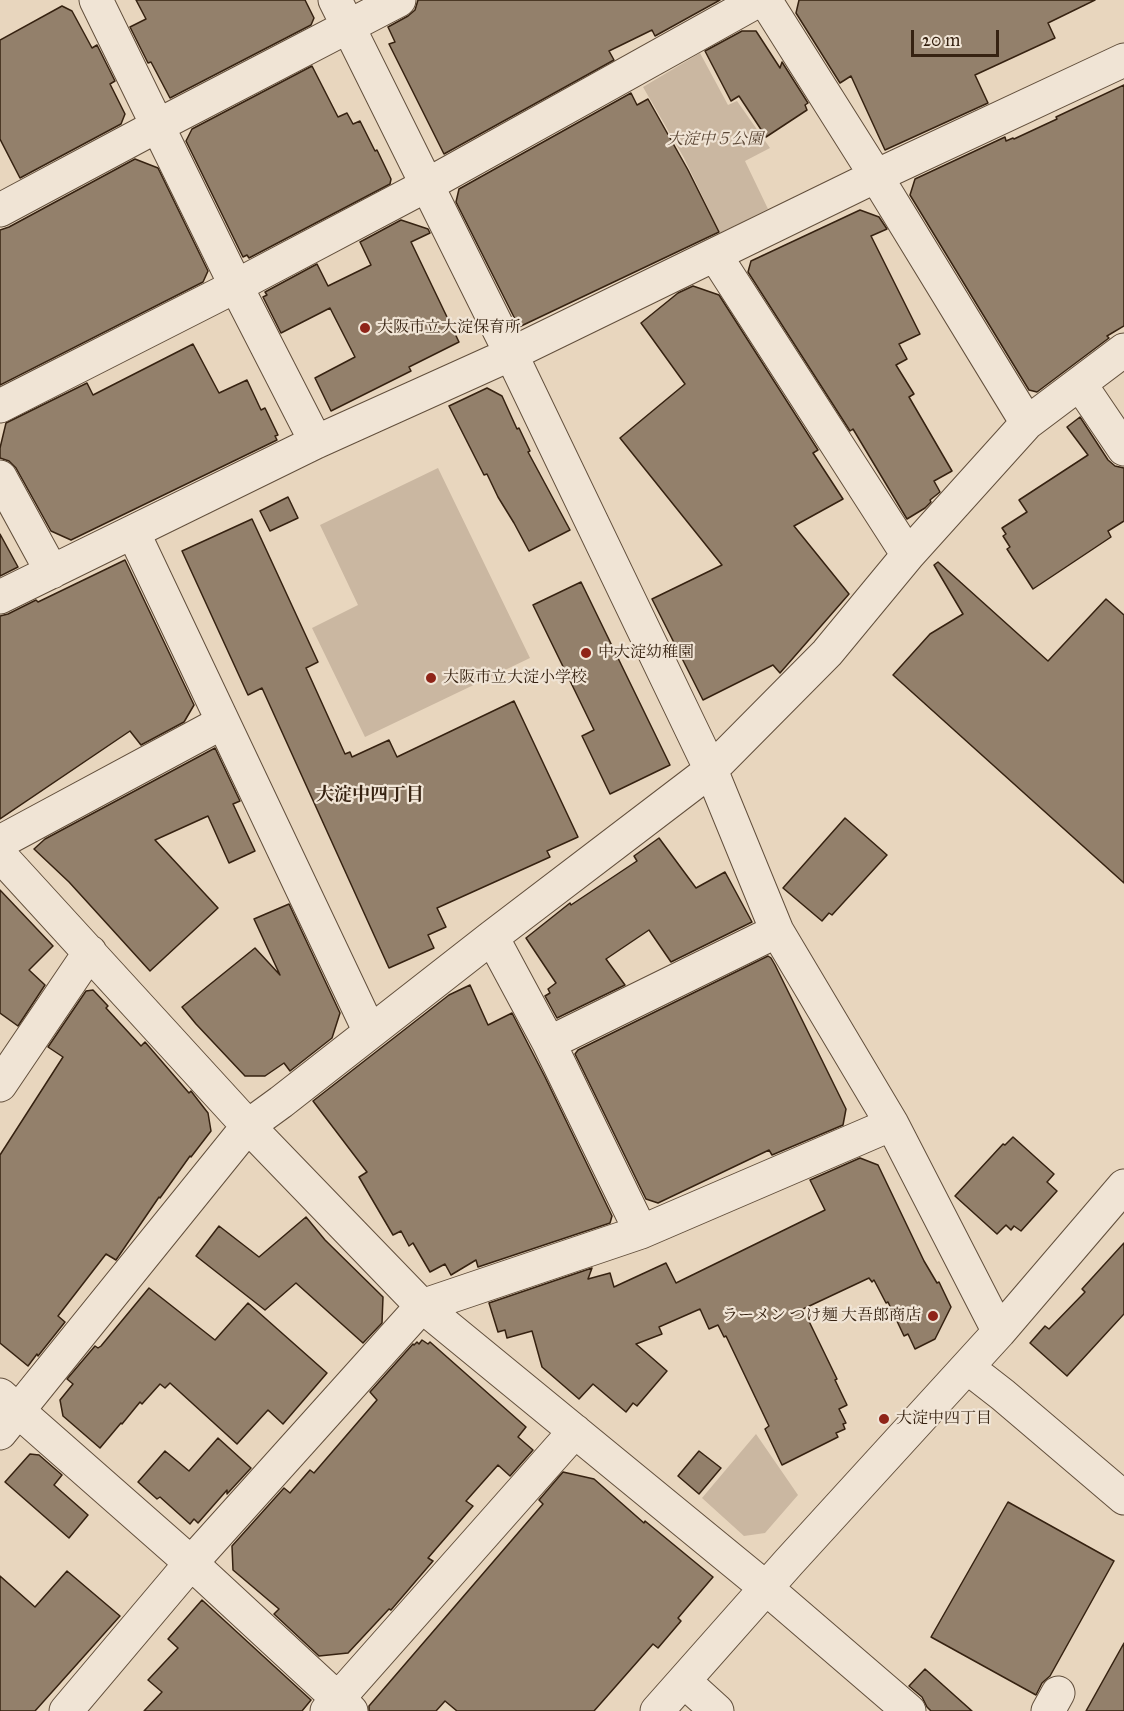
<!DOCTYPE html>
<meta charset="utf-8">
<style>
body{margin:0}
#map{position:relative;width:1124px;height:1711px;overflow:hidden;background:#e8d6be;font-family:"IM FELL Great Primer",serif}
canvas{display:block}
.scale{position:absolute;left:911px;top:30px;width:88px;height:27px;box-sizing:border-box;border:3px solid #362211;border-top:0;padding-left:8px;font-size:18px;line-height:21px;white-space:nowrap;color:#362211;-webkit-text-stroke:4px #f0e4d5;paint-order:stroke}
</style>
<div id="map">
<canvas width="1124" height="1711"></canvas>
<div class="scale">20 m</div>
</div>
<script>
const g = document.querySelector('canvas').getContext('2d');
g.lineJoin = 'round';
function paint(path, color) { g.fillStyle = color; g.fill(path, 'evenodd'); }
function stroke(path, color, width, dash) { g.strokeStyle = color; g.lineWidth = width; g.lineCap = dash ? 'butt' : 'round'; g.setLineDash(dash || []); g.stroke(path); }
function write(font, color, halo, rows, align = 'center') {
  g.font = font + ' "IM FELL Great Primer","Noto Serif JP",serif'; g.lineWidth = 4.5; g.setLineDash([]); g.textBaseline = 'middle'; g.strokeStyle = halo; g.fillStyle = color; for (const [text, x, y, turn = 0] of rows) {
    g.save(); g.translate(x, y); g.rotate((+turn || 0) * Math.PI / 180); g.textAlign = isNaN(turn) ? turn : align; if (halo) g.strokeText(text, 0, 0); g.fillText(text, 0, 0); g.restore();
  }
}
paint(new Path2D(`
 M 700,53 L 728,105 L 737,101 L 770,148 L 745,161 L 768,209 L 720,233 L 684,158 L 643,87 Z
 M 438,468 L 530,658 L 365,737 L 312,628 L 358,605 L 320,525 Z
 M 756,1434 L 798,1495 L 765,1533 L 744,1536 L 702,1498 Z`), '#cab7a1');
const building = new Path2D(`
 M 136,0 L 305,0 L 314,18 L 311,25 L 170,98 L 151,62 L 148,63 L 130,27 L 146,19 Z
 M 418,0 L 720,0 L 655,36 L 652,30 L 609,51 L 614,60 L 444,154 L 389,44 L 395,42 L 388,27 L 408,16 L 415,10 Z
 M 799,0 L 1095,0 L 1048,23 L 1055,38 L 975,75 L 988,103 L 885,150 L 851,76 L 840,83 L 796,13 Z
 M 62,6 L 72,11 L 92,48 L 97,45 L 115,81 L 110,84 L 125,114 L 121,124 L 20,178 L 0,139 L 0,40 Z
 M 742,31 L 756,31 L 780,68 L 782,62 L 808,103 L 805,105 L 807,110 L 766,137 L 739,96 L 731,101 L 705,51 Z
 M 312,66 L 338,117 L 347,113 L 353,124 L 360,121 L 375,151 L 377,150 L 391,179 L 390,184 L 249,258 L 247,255 L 243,257 L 186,141 L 192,129 Z
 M 1124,85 L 1124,326 L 1107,336 L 1109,338 L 1037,392 L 1029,390 L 910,195 L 915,179 L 1005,137 L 1006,141 L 1013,138 L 1014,139 L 1057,119 L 1056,117 Z
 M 631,93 L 637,105 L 648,99 L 688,170 L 719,232 L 519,327 L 456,202 L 459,189 Z
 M 135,159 L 158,168 L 208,271 L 203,282 L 0,385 L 0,230 L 9,227 Z
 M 860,210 L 879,217 L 887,229 L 871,236 L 920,334 L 899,344 L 907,359 L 896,365 L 914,394 L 909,397 L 952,471 L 934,481 L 940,492 L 930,500 L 931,502 L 925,508 L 907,519 L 853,429 L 850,431 L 748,272 L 751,261 Z
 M 401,220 L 428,229 L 430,233 L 411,242 L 459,342 L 409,367 L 411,371 L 331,411 L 315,378 L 355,357 L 330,308 L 281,333 L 263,297 L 267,295 L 265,292 L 317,264 L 328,286 L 371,265 L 360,242 Z
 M 693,286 L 719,295 L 818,450 L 813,453 L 843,499 L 794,526 L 849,594 L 780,673 L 773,665 L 703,700 L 652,599 L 722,565 L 620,438 L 685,384 L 641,323 L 678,293 Z
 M 193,344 L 219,393 L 247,380 L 261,410 L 265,408 L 278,435 L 275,436 L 277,440 L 71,540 L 51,531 L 16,468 L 9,461 L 0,458 L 0,448 L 6,423 L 87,383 L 93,395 Z
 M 487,388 L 502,396 L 517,429 L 519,428 L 530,451 L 528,452 L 570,530 L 529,551 L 514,523 L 498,497 L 487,474 L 484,475 L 449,406 Z
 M 1080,417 L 1108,460 L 1115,466 L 1124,468 L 1124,521 L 1108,531 L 1111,537 L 1033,589 L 1007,549 L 1010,547 L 1003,536 L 1006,534 L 1002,528 L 1027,512 L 1019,500 L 1088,455 L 1067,427 Z
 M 288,497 L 298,518 L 270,531 L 260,511 Z
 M 252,519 L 318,662 L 306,668 L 345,754 L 350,752 L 352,757 L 389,740 L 397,757 L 514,701 L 578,837 L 547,851 L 550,857 L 437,908 L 446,927 L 428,935 L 434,948 L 389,968 L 262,688 L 248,695 L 182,551 Z
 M 0,534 L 18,567 L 0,576 Z
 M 125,560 L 194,705 L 184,722 L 141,745 L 130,731 L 0,819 L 0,616 L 8,614 L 36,600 L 38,602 Z
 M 938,562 L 1048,661 L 1106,599 L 1124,615 L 1124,883 L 893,675 L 930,634 L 963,614 L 934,565 Z
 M 581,582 L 670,765 L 610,794 L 582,736 L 594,730 L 533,605 Z
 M 215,748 L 240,801 L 233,804 L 255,851 L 229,863 L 208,816 L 155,840 L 218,908 L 150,971 L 69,882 L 34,849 L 45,839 Z
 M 845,818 L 887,855 L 832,915 L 829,913 L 822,921 L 783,888 Z
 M 659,838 L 696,888 L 725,872 L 752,922 L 671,962 L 649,930 L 606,959 L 625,985 L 557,1018 L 545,996 L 550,993 L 548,989 L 556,983 L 526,938 L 570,903 L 571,905 L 637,861 L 634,856 Z
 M 0,890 L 53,946 L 29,970 L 45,985 L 18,1026 L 0,1013 Z
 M 289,904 L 340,1013 L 332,1038 L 290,1071 L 284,1063 L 265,1076 L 245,1076 L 196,1024 L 182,1007 L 255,948 L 280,975 L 254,919 Z
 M 768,956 L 771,958 L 775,965 L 846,1109 L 843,1125 L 772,1155 L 769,1150 L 658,1203 L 646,1199 L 575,1054 L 578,1050 Z
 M 470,985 L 488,1025 L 512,1013 L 545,1077 L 612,1216 L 610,1223 L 478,1267 L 476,1260 L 451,1275 L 445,1264 L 430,1272 L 413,1243 L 409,1246 L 401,1231 L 393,1235 L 359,1177 L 367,1172 L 313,1101 L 449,995 Z
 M 93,990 L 108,1006 L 106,1008 L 141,1046 L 145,1042 L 189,1093 L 191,1091 L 194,1095 L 208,1113 L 211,1131 L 191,1157 L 190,1156 L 160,1198 L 159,1197 L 116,1260 L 106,1254 L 58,1316 L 65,1322 L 38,1356 L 37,1354 L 28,1366 L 0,1343 L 0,1155 L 63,1057 L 48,1047 L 86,991 Z
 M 1013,1137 L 1054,1174 L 1047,1182 L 1057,1191 L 1021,1231 L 1014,1226 L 1011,1230 L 1006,1225 L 997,1234 L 955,1196 L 1003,1144 L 1005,1145 Z
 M 860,1158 L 878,1165 L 924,1261 L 937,1283 L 939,1282 L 951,1307 L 935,1339 L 915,1349 L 908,1334 L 904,1336 L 888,1302 L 886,1303 L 874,1280 L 872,1282 L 869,1278 L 803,1309 L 837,1379 L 835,1380 L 847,1405 L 839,1409 L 846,1423 L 843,1424 L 845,1429 L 836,1433 L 838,1437 L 782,1465 L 765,1429 L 769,1426 L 726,1336 L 724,1337 L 718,1325 L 709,1329 L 700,1309 L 659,1327 L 662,1334 L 636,1344 L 667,1371 L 637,1406 L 633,1403 L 626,1412 L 593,1384 L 579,1399 L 542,1367 L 532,1331 L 507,1338 L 505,1330 L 498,1332 L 489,1303 L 592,1268 L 588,1279 L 610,1273 L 614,1287 L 666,1263 L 676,1283 L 825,1210 L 810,1180 Z
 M 306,1217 L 325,1240 L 383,1297 L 382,1323 L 363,1343 L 296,1283 L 265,1310 L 196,1256 L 219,1226 L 259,1257 Z
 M 1124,1243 L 1124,1314 L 1067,1376 L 1030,1343 L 1045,1326 L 1049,1329 L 1085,1292 L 1082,1289 Z
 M 149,1288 L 215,1340 L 248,1303 L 327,1373 L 283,1424 L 268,1410 L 237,1444 L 170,1383 L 165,1388 L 160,1384 L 142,1404 L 140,1402 L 122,1424 L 121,1423 L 100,1448 L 63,1416 L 60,1400 L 73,1384 L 67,1379 L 95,1346 L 98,1348 L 101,1346 Z
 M 422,1340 L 428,1344 L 430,1342 L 526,1427 L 518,1437 L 533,1450 L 510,1476 L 498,1465 L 466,1501 L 473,1506 L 428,1558 L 433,1561 L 391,1610 L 389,1609 L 348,1653 L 319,1656 L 274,1614 L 279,1609 L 233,1570 L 232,1546 L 284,1488 L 290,1493 L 310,1470 L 314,1473 L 377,1400 L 370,1392 L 413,1344 L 414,1345 L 417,1342 L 419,1344 Z
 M 218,1438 L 251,1468 L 227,1494 L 227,1490 L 198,1523 L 194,1519 L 190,1524 L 160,1497 L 157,1499 L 138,1482 L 165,1451 L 189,1471 Z
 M 699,1451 L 721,1468 L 699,1494 L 678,1476 Z
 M 30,1454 L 39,1455 L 62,1475 L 54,1485 L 88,1515 L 69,1538 L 5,1482 Z
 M 563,1472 L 594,1479 L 644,1523 L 645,1521 L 713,1577 L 678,1618 L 681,1621 L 658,1648 L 653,1644 L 594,1711 L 457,1711 L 445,1701 L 436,1711 L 369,1711 L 369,1706 L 543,1504 L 539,1500 Z
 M 1008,1502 L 1114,1561 L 1050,1676 L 1042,1683 L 1036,1695 L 931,1637 Z
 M 67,1571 L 120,1616 L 35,1711 L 0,1711 L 0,1576 L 35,1607 Z
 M 202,1600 L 311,1700 L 302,1711 L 144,1711 L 162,1692 L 148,1680 L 178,1648 L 168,1639 Z
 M 1124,1643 L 1124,1711 L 1086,1711 Z
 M 925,1669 L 972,1711 L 931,1711 L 927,1707 L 922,1697 L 909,1686 Z`);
paint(building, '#93806b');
stroke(building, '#362211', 1.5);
const minor = new Path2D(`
 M 96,0 L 236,286 L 316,442
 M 335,0 L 511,354 L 711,770 L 777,931 L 892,1124 L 999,1332
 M 765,0 L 876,176 L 1027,423
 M 0,210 L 157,126 L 399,0
 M 715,255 L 908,555
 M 1080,384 L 1124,449
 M 0,406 L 236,286 L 427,185 L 759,0
 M 0,477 L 52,572
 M 133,532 L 370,1032
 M 0,597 L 316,442 L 511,354 L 876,176 L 1124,60
 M 0,842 L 223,722
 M 0,855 L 248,1126 L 422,1306 L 766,1588 L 909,1711
 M 492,937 L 549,1043 L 641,1232
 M 549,1043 L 777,931
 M 0,1085 L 90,952
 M 967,1367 L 1003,1395 L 1124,1498
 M 0,1395 L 191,1563 L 351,1711
 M 0,1433 L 248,1126 L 281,1102 L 492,937 L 711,770 L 827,653 L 908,555 L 1027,423 L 1124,350
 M 684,1681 L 717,1711
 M 66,1711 L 191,1563 L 422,1306 L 641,1232 L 892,1124
 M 327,1711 L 575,1431
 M 657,1711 L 789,1562 L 999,1332 L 1124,1186
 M 1048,1711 L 1058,1693`);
stroke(minor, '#624f3c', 35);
stroke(minor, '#f0e4d5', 33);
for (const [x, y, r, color] of [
 [365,328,6,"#8f2418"],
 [586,653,6,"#8f2418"],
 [431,678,6,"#8f2418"],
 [933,1316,6,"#8f2418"],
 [884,1419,6,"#8f2418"]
]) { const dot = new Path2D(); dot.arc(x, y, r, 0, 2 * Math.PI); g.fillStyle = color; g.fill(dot); stroke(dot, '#f0e4d5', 2); }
write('italic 16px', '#5b4735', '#f0e4d5', [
 ["大淀中５公園",715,140]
]);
write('16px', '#362211', '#f0e4d5', [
 ["大阪市立大淀保育所",377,328],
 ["中大淀幼稚園",598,653],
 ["大阪市立大淀小学校",443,678],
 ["ラーメン つけ麺 大吾郎商店",921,1316,"right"],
 ["大淀中四丁目",896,1419]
], 'left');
write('bold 18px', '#362211', '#f0e4d5', [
 ["大淀中四丁目",370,796]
]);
</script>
